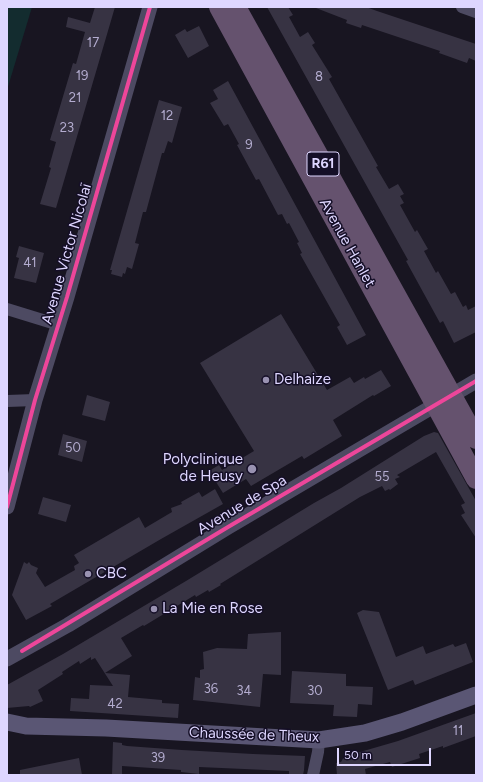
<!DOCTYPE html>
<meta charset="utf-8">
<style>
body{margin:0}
#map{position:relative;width:483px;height:782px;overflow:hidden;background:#181521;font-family:Figtree,sans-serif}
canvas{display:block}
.frame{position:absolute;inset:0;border:8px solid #ded6ff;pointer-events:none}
.scale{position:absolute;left:337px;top:748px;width:94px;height:18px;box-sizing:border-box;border:2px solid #ded6ff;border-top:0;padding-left:5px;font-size:12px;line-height:14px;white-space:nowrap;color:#ded6ff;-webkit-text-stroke:3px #150f27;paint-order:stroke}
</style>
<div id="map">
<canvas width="483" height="782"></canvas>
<div class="frame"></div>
<div class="scale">50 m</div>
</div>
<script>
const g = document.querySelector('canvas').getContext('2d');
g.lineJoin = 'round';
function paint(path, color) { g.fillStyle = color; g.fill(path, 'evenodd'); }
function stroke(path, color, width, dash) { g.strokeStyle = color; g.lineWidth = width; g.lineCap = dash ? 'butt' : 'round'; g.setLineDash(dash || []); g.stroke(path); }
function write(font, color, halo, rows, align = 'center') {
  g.font = font + ' Figtree,sans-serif'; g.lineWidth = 3; g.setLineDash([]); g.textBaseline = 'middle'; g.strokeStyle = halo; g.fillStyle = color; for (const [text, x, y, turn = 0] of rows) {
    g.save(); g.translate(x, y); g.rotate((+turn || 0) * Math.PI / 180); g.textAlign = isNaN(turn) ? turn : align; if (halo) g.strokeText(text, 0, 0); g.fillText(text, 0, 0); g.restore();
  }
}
paint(new Path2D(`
 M 7,7 L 32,7 L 7,90 Z`), '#132c2f');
paint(new Path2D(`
 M 95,7 L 115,7 L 56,208 L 40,204 L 51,168 L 49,167 L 56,142 L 50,140 L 73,63 L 76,64 L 85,32 L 66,27 L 68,17 L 90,23 Z
 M 267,7 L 288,7 L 293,15 L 289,17 L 300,37 L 308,32 L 315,43 L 312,45 L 332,77 L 329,79 L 378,166 L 376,167 L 389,189 L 398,184 L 404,194 L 400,196 L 404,203 L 400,205 L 415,232 L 417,230 L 428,249 L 424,251 L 436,273 L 438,271 L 451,294 L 455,292 L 463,307 L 466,305 L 468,310 L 476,306 L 476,332 L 454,343 L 443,321 L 440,323 L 406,261 L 408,260 Z
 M 316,7 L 366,7 L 377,11 L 476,44 L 476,61 L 469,58 L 467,63 L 439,53 L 440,51 L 362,25 L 361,28 L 346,23 L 347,20 L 316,8 Z
 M 199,26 L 209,46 L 188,58 L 175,35 L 185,29 L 187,32 Z
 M 228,81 L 366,335 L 347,345 L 337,327 L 340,325 L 300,254 L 302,253 L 297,243 L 299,242 L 289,223 L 287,224 L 282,214 L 278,215 L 259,179 L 256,180 L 237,145 L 239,144 L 228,124 L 224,126 L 210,103 L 218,99 L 213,90 Z
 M 159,100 L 182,107 L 172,143 L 168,141 L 164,153 L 162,153 L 146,212 L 143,212 L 135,243 L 139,244 L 132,269 L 127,267 L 125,274 L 123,273 L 122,277 L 111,274 L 112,270 L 110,270 Z
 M 19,246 L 44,253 L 36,283 L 14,278 L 19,258 L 16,257 Z
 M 281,314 L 327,390 L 350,377 L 354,383 L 364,377 L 365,379 L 381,370 L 391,386 L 374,396 L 373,395 L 333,420 L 342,436 L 304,459 L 302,456 L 251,486 L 246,479 L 223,493 L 209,471 L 219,465 L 222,470 L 254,451 L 200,363 Z
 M 87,395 L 110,402 L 105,421 L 82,415 Z
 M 434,432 L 438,433 L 476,501 L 476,538 L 461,515 L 465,513 L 461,505 L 465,503 L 436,452 L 397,475 L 400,477 L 395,479 L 398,484 L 390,490 L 389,489 L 385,491 L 382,486 L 360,497 L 220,584 L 221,585 L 209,592 L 208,590 L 196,597 L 195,595 L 144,626 L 143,625 L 121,638 L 132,656 L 105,673 L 130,675 L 128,697 L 162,700 L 162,703 L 179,704 L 178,718 L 70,711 L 71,698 L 89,699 L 90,685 L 113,686 L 95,658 L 91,660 L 91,657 L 80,664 L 79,661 L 62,672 L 63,674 L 38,690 L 43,701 L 30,707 L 29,706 L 7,708 L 7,685 L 63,654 L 186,581 L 314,503 L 341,488 L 424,436 Z
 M 63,434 L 87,441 L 82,462 L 58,455 Z
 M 215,489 L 223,504 L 161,539 L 50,604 L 52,606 L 26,620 L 12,595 L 24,562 L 27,564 L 29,562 L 31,565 L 38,568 L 36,573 L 45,587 L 75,570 L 74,566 L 79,563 L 74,555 L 139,517 L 145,528 L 172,512 L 171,508 L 182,504 L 181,502 L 199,492 L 202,497 Z
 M 43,497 L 71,505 L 66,522 L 38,514 Z
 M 363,610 L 379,612 L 396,657 L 423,646 L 426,654 L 453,644 L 455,647 L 466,643 L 473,662 L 415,685 L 413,680 L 388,690 L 357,613 Z
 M 281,632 L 281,675 L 263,674 L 260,707 L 193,700 L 195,677 L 200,678 L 200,670 L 204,669 L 203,652 L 217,648 L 247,649 L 248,634 Z
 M 292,671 L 346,674 L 346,686 L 373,687 L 372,705 L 358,704 L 357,717 L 333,716 L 334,705 L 290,703 Z
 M 476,713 L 476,736 L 443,748 L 443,746 L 419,754 L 420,758 L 392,767 L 390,762 L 365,769 L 366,775 L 346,775 L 345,774 L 337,775 L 336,763 L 341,762 L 345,755 L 360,752 L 398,741 Z
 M 113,742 L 122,743 L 122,745 L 127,746 L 182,750 L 253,754 L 305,756 L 304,770 L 303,775 L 289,775 L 289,771 L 199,767 L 199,774 L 181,772 L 181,770 L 122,766 L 122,775 L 112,775 Z
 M 79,758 L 82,775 L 20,775 L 20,770 Z`), '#373343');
stroke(new Path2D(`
 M 462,7 L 476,12
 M 7,309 L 59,325
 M 7,401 L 35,400
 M 313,775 L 318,752 L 319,740`), '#4d4a62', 12);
stroke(new Path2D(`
 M 7,507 L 35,400 L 67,297 L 150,7
 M 7,659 L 68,625 L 228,527 L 476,381`), '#4d4a62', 15);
stroke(new Path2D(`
 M 7,722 L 26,726 L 106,728 L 319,740 L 365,733 L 402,722 L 476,695`), '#5a5674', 17);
stroke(new Path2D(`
 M 219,7 L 476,479
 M 236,7 L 476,439`), '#65526e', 20);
stroke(new Path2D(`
 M 7,507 L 35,400 L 67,297 L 150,7
 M 22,651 L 228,527 L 476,381`), '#ed469a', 4);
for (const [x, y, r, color] of [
 [266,380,4,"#9992b1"],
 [252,469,5,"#9992b1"],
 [88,574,4,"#9992b1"],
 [154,609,4,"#9992b1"]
]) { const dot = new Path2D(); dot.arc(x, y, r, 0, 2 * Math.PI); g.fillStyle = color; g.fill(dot); stroke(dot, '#150f27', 1.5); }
write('13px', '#b4add0', null, [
 ["17",93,43],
 ["19",82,76],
 ["8",319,77],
 ["21",75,98],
 ["12",167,116],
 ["23",67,128],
 ["9",249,145],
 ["41",30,263],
 ["50",73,448],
 ["55",382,477],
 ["36",211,689],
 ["34",244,691],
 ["30",315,691],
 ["42",115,704],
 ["11",458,731],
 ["39",158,758]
]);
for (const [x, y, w] of [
 [323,164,32]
]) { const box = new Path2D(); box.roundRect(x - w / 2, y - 12, w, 24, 3); g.fillStyle = '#150f27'; g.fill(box); stroke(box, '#ded6ff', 1); }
write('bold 14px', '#ded6ff', null, [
 ["R61",323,164]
]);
write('15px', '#ded6ff', '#150f27', [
 ["Avenue Hanlet",347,243,61],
 ["Avenue Victor Nicolaï",67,254,-74],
 ["Avenue de Spa",242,505,-31],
 ["Chaussée de Theux",254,735,2]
]);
write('15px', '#ded6ff', '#150f27', [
 ["Delhaize",274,380],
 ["Polyclinique",243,460,"right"],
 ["de Heusy",243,477,"right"],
 ["CBC",96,574],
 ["La Mie en Rose",162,609]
], 'left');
</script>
